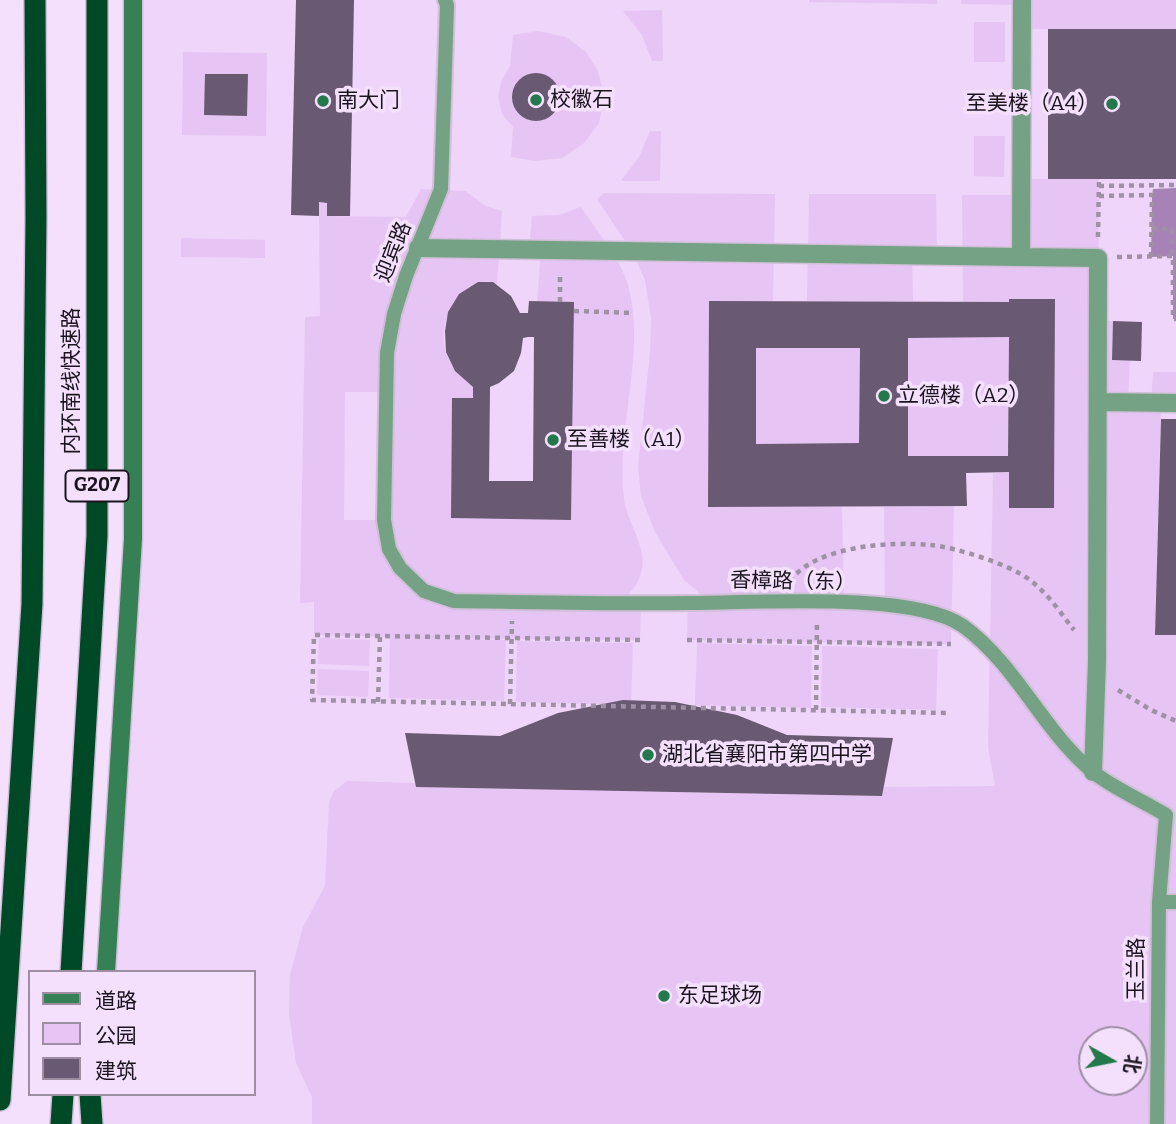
<!DOCTYPE html>
<meta charset="utf-8">
<style>
body{margin:0}
#map{position:relative;width:1176px;height:1124px;overflow:hidden;background:#f4e0fd;font-family:Bitter,"Noto Sans SC",serif}
canvas{display:block}
.legend{position:absolute;left:28px;top:970px;width:228px;height:126px;box-sizing:border-box;background:#f4e0fd;border:2px solid #9d8ea4;margin:0;padding:9px 12px;list-style:none;font-size:21px;color:#1b141e}
.legend li{display:flex;align-items:center;gap:14px;height:35px}
.legend b{width:35px;border:2px solid #9d8ea4}
.north{position:absolute;left:1078px;top:1026px;width:70px;height:70px;box-sizing:border-box;background:#f4e0fd;border:2px solid #9d8ea4;border-radius:50%;rotate:99deg;font-size:19px;font-weight:700;line-height:28px;text-align:center;color:#1b141e}
.north::after{content:'';display:block;margin:auto;width:24px;height:32px;background:#24794c;clip-path:polygon(50% 0,100% 100%,50% 72%,0 100%)}
</style>
<div id="map">
<canvas width="1176" height="1124"></canvas>
<ul class="legend">
<li><b style="height:9px;background:#368055"></b>道路</li>
<li><b style="height:19px;background:#e6c5f4"></b>公园</li>
<li><b style="height:19px;background:#6a5972"></b>建筑</li>
</ul>
<div class="north">北</div>
</div>
<script>
const g = document.querySelector('canvas').getContext('2d');
g.lineJoin = 'round';
function paint(path, color) { g.fillStyle = color; g.fill(path, 'evenodd'); }
function stroke(path, color, width, dash) { g.strokeStyle = color; g.lineWidth = width; g.lineCap = dash ? 'butt' : 'round'; g.setLineDash(dash || []); g.stroke(path); }
function write(font, color, halo, rows, align = 'center') {
  g.font = font + ' Bitter,"Noto Sans SC",serif'; g.lineWidth = 7; g.setLineDash([]); g.textBaseline = 'middle'; g.strokeStyle = halo; g.fillStyle = color; for (const [text, x, y, turn = 0] of rows) {
    g.save(); g.translate(x, y); g.rotate((+turn || 0) * Math.PI / 180); g.textAlign = isNaN(turn) ? turn : align; if (halo) g.strokeText(text, 0, 0); g.fillText(text, 0, 0); g.restore();
  }
}
paint(new Path2D(`
 M 133,0 L 1176,0 L 1176,1124 L 96,1124 L 98,1094 L 254,1094 L 254,972 L 106,972 L 133,539 ZM 1092,1040 L 1134,1040 L 1134,1082 L 1092,1082 Z`), '#eed5f9');
paint(new Path2D(`
 M 809,0 L 937,0 L 937,4 L 809,2 Z
 M 961,0 L 1176,0 L 1176,29 L 1022,29 L 1022,5 L 961,4 Z
 M 662,10 L 663,61 L 652,61 L 642,35 L 623,11 Z
 M 974,22 L 1005,22 L 1005,62 L 974,62 Z
 M 538,31 L 566,37 L 586,52 L 598,71 L 604,96 L 599,123 L 584,143 L 562,158 L 536,161 L 511,157 L 513,127 L 502,114 L 498,98 L 501,82 L 510,66 L 513,35 Z
 M 183,52 L 267,53 L 266,136 L 182,135 Z
 M 650,131 L 661,131 L 660,181 L 621,181 L 639,157 Z
 M 974,136 L 1005,136 L 1004,177 L 974,176 Z
 M 1021,179 L 1099,179 L 1098,320 L 1113,321 L 1112,360 L 1130,360 L 1128,402 L 1151,402 L 1153,372 L 1176,372 L 1176,403 L 1161,403 L 1155,634 L 1176,635 L 1176,1124 L 312,1124 L 312,1097 L 296,1063 L 289,1014 L 290,975 L 303,927 L 325,886 L 329,803 L 333,792 L 347,781 L 415,783 L 417,787 L 882,796 L 884,787 L 995,786 L 988,747 L 993,473 L 1009,472 L 1009,508 L 1054,508 L 1055,299 L 1010,299 L 1009,302 L 963,302 L 962,195 L 1021,195 ZM 1092,1040 L 1134,1040 L 1134,1082 L 1092,1082 Z
 M 421,189 L 465,191 L 486,206 L 502,211 L 497,285 C 489,279 480,281 472,286 C 450,300 438,327 446,353 C 451,367 462,377 473,387 L 473,398 L 452,399 L 451,518 L 571,520 L 574,302 L 537,302 L 541,251 L 529,250 L 532,216 L 559,215 L 581,207 C 595,228 622,262 628,285 C 647,355 615,428 624,499 C 627,525 653,553 638,581 C 635,588 627,595 621,602 L 641,602 L 640,640 L 418,638 L 506,640 L 504,701 L 389,698 L 390,637 L 314,635 L 314,602 L 300,603 L 305,317 L 320,316 L 319,202 L 327,203 L 327,216 L 406,217 ZM 345,392 L 387,392 L 384,520 L 344,520 Z
 M 604,193 L 775,194 L 773,301 L 709,301 L 708,507 L 842,507 L 844,602 L 885,605 L 884,507 L 954,506 L 951,644 L 687,640 L 688,603 L 709,601 L 684,580 L 655,532 L 641,496 L 638,466 L 650,353 L 651,318 L 645,280 L 632,251 L 597,199 Z
 M 809,194 L 936,194 L 937,255 L 912,255 L 913,301 L 807,301 Z
 M 181,238 L 265,240 L 265,258 L 181,257 Z
 M 1009,337 L 1008,456 L 908,456 L 908,338 Z
 M 756,348 L 860,348 L 859,443 L 756,444 Z
 M 319,638 L 370,640 L 369,666 L 318,664 Z
 M 517,641 L 633,643 L 631,705 L 516,702 Z
 M 697,643 L 812,646 L 811,708 L 695,705 Z
 M 822,646 L 938,649 L 936,710 L 821,707 Z
 M 318,669 L 369,671 L 368,697 L 317,695 Z`), '#e6c5f4');
paint(new Path2D(`
 M 1176,188 L 1176,319 L 1173,319 L 1173,256 L 1151,257 L 1152,195 L 1153,189 Z`), '#a682b6');
paint(new Path2D(`
 M 296,0 L 354,0 L 350,216 L 327,216 L 327,203 L 319,202 L 319,216 L 291,215 Z
 M 1048,29 L 1176,29 L 1176,179 L 1048,179 Z
 M512 97a24 24 0 1 1 48 0a24 24 0 1 1-48 0Z
 M 205,74 L 248,74 L 247,116 L 204,115 Z
 M 478,282 L 493,282 L 511,296 L 520,313 L 528,313 L 529,301 L 574,302 L 571,520 L 451,518 L 452,398 L 473,398 L 473,387 L 455,371 L 446,352 L 445,331 L 448,312 L 459,294 ZM 528,337 L 534,337 L 533,481 L 489,481 L 490,387 L 499,383 L 514,371 L 521,353 L 523,338 Z
 M 1009,299 L 1055,299 L 1054,508 L 1009,508 L 1009,472 L 966,473 L 967,506 L 708,507 L 709,301 L 1009,302 ZM 1009,337 L 1008,456 L 908,456 L 908,338 ZM 756,348 L 860,348 L 859,443 L 756,444 Z
 M 1113,321 L 1142,322 L 1141,361 L 1112,360 Z
 M 1161,419 L 1176,419 L 1176,635 L 1155,635 Z
 M 623,700 L 675,702 L 737,715 L 787,735 L 893,738 L 882,796 L 416,787 L 405,733 L 500,736 L 558,713 Z`), '#6a5972');
const lane = new Path2D(`
 M 445,0 L 447,5 L 441,189 L 406,276 L 394,314 L 387,353 L 384,520 L 389,549 L 400,568 L 424,591 L 454,601 C 532,602 609,604 687,603 C 751,603 913,591 963,626 C 1017,665 1042,730 1093,772 C 1113,788 1143,801 1166,815
 M 1159,902 L 1176,902
 M 1157,1124 L 1159,902 L 1166,815`);
const street = new Path2D(`
 M 1022,0 L 1021,257 L 1098,258 L 1097,661 L 1093,772
 M 418,248 L 1021,257
 M 1098,402 L 1176,403`);
const secondary = new Path2D(`
 M 106,972 L 133,539 L 133,0`);
const highway = new Path2D(`
 M 71,972 L 97,536 L 97,0
 M 90,1094 L 92,1124
 M 0,1100 L 32,604 L 36,218 L 35,0
 M 61,1124 L 63,1094`);
stroke(lane, '#d1bfd9', 18);
stroke(street, '#d1bfd9', 21);
stroke(secondary, '#d1bfd9', 21);
stroke(highway, '#d1bfd9', 24);
stroke(new Path2D(`
 M 1099,186 L 1176,185
 M 1099,196 L 1152,195 L 1151,257
 M 1152,228 L 1172,229 L 1172,252 L 1176,252
 M 1098,237 L 1099,179
 M 1117,257 L 1173,256 L 1173,319 L 1176,319
 M 560,302 L 560,272
 M 574,311 L 633,313
 M 790,581 C 815,546 890,541 931,545 C 954,547 1008,564 1027,578 C 1046,591 1060,612 1074,630
 M 640,640 L 314,635 L 312,700 L 949,713
 M 687,640 L 951,644
 M 1118,690 L 1151,710 L 1176,721
 M 378,702 L 380,636
 M 510,704 L 512,621
 M 816,710 L 817,620`), '#9f90a6', 4.5, [5, 5]);
stroke(lane, '#75a285', 14);
stroke(street, '#75a285', 18);
stroke(secondary, '#368055', 18);
stroke(highway, '#004927', 21);
for (const [x, y, r, color] of [
 [536,100,7,"#24794c"],
 [323,101,7,"#24794c"],
 [1112,104,7,"#24794c"],
 [884,396,7,"#24794c"],
 [553,440,7,"#24794c"],
 [648,755,7,"#24794c"],
 [664,996,7,"#24794c"]
]) { const dot = new Path2D(); dot.arc(x, y, r, 0, 2 * Math.PI); g.fillStyle = color; g.fill(dot); stroke(dot, '#f4e0fd', 2.5); }
for (const [x, y, w] of [
 [97,486,63]
]) { const box = new Path2D(); box.roundRect(x - w / 2, y - 15.5, w, 31, 5); g.fillStyle = '#f4e0fd'; g.fill(box); stroke(box, '#1b141e', 2); }
write('bold 19px', '#1b141e', null, [
 ["G207",97,486]
]);
write('21px', '#1b141e', '#f4e0fd', [
 ["校徽石",550,100],
 ["南大门",337,101],
 ["至美楼（A4）",1098,104,"right"],
 ["立德楼（A2）",898,396],
 ["至善楼（A1）",567,440],
 ["湖北省襄阳市第四中学",662,755],
 ["东足球场",678,996]
], 'left');
write('21px', '#1b141e', '#f4e0fd', [
 ["迎宾路",394,252,-68],
 ["内环南线快速路",72,381,-90],
 ["香樟路（东）",793,582,1],
 ["玉兰路",1137,969,-90]
]);
</script>
